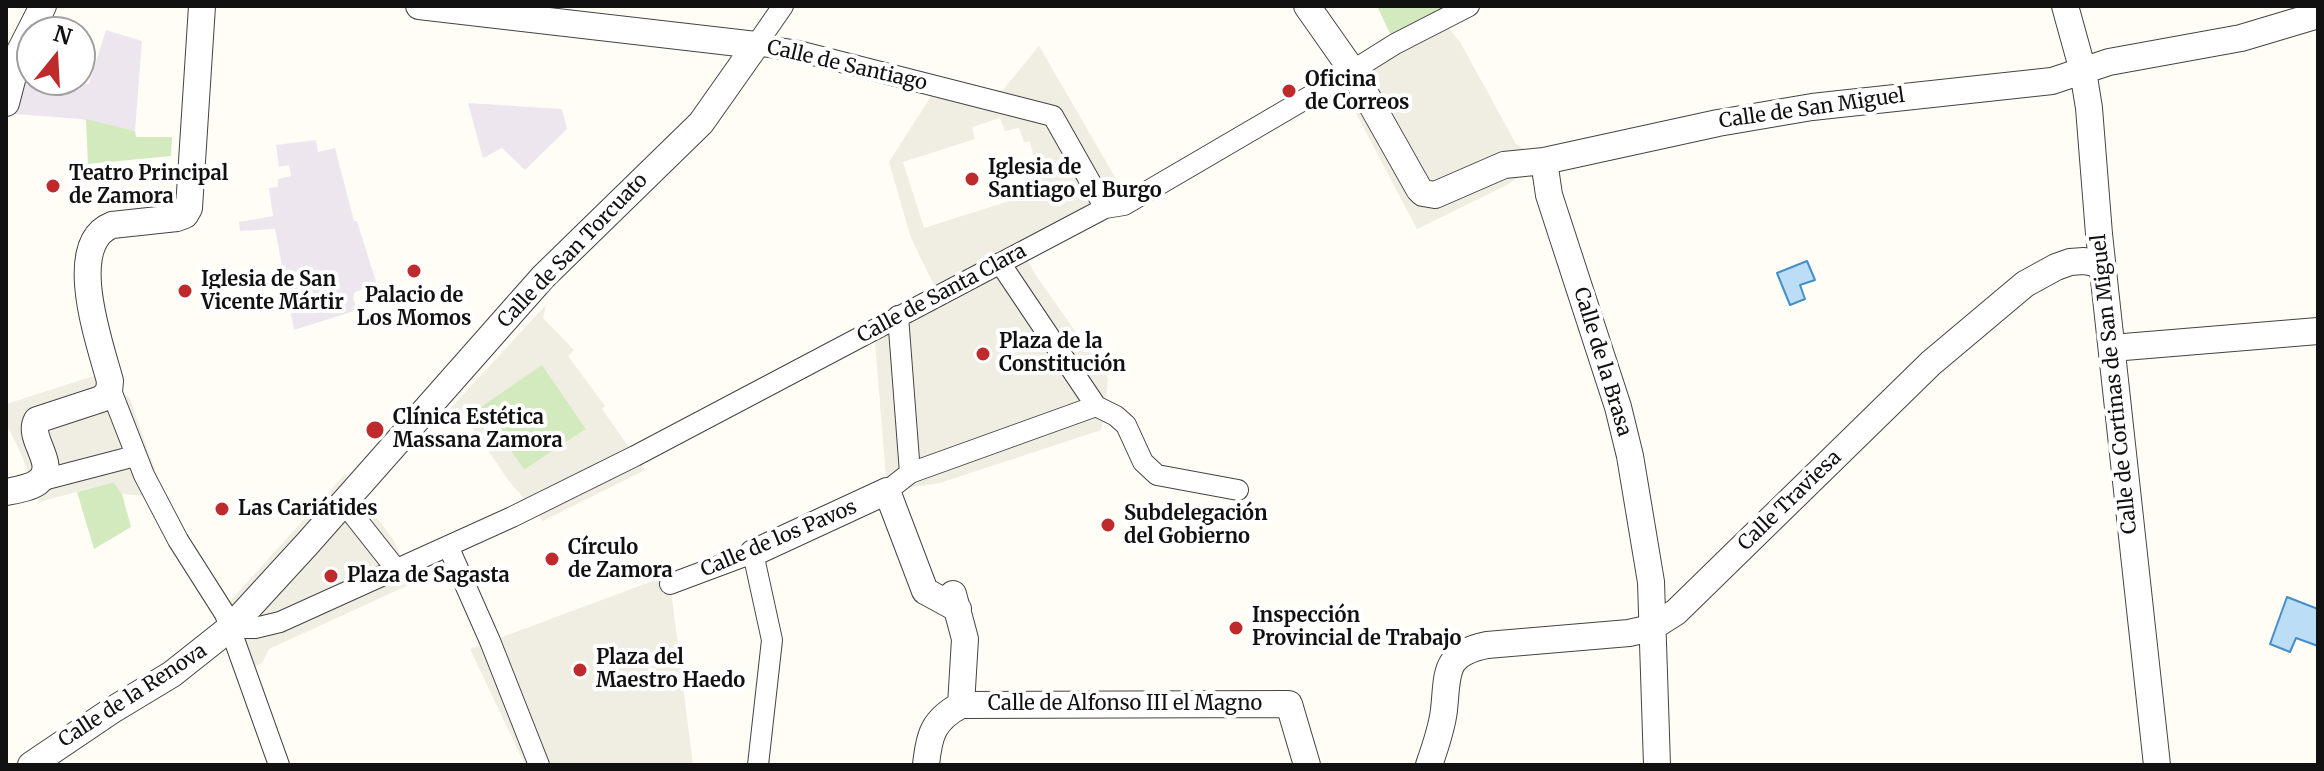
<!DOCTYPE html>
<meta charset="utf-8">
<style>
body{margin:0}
#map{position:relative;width:2324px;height:771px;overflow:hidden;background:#fffdf5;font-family:Merriweather,serif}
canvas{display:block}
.frame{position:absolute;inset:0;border:8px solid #111;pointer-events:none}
.north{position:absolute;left:16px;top:16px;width:80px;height:80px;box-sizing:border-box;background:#fff;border:2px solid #a0a0a0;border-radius:50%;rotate:18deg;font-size:22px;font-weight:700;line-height:32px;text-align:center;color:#111}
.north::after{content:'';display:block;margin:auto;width:28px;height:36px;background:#bf2b2c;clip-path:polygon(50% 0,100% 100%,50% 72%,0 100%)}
</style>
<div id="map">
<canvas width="2324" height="771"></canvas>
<div class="frame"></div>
<div class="north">N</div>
</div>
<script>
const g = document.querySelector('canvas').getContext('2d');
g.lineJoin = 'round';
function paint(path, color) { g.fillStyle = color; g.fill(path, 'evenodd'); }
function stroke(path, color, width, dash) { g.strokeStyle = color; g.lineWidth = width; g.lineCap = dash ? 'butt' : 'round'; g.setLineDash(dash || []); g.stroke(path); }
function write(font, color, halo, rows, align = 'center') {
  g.font = font + ' Merriweather,serif'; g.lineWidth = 8; g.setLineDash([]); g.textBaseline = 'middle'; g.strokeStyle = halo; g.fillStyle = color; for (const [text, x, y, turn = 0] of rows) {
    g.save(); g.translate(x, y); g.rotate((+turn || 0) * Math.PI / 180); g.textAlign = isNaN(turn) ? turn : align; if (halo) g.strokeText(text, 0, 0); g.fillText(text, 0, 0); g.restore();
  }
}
paint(new Path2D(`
 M 106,30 L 142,41 L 135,131 L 80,119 L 15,114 L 26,73 L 32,74 L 32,80 L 75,80 L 75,82 L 89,84 Z
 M 468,103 L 562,109 L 567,129 L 525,170 L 502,148 L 483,158 Z
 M 316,140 L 318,152 L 335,148 L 354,221 L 357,221 L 377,285 L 355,292 L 353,298 L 357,310 L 294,330 L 275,229 L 240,231 L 239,222 L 273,216 L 269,188 L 278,187 L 278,179 L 291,176 L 289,165 L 279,167 L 276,145 Z`), '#eee6ef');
paint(new Path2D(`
 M 1377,6 L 1469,6 L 1395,44 Z
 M 86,119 L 135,131 L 136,137 L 172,137 L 171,156 L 88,164 Z
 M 542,364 L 586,429 L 524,470 L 480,406 Z
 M 114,482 L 122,494 L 131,527 L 94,549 L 77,492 Z`), '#d3eabe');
paint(new Path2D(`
 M 1442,20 L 1460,42 L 1516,144 L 1544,161 L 1507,185 L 1417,229 L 1352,106 L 1336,81 Z
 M 1039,46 L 1119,184 L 1124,205 L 1023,252 L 1035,274 L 1108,378 L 1105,411 L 1101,430 L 940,483 L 887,491 L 874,329 L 939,295 L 911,238 L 889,162 L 937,87 L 1003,90 ZM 1000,118 L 1005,131 L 1019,128 L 1024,142 L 1030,142 L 1037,168 L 1032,171 L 1038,192 L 924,228 L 903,162 L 975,139 L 972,127 Z
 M 546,305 L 543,318 L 574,350 L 568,356 L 605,406 L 602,409 L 645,470 L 543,521 L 509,481 L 461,411 L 448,411 ZM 542,365 L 586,429 L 524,470 L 481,407 Z
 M 94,376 L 129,397 L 162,489 L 147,496 L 122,494 L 114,482 L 39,502 L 22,456 L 6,423 L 6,404 Z
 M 345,474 L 394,541 L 413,583 L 269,649 L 262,663 L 245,670 L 223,609 Z
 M 669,575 L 693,765 L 525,765 L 470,649 Z`), '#f0ede2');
const water = new Path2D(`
 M 1807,261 L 1815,280 L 1800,285 L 1805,299 L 1790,305 L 1777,273 Z
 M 2287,597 L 2318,609 L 2318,646 L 2296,638 L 2290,652 L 2270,644 Z`);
paint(water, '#bbddf5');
stroke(water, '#438fcb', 2);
const pedestrian = new Path2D(`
 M 783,6 L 756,45 L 798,51 L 1053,116 L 1105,208
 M 1000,263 L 1096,406 L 1116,416 L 1126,425 L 1143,462 L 1157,475 L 1238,490
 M 110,388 L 144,475 L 178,540 L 225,614 L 279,765
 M 910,473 L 1096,406
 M 39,481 L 135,456
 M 887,491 L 910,473 L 898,316
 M 343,502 L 396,569
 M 448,546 L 490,641 L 539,765
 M 670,584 L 753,553 L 772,640 L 758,765
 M 230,628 L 255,628 L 280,622 L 512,517 L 635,456 L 1105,208 L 1124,205 L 1336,81 L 1395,44 L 1469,6`);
const minor = new Path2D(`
 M 1307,6 L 1352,70 L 1419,189 L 1423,193 L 1435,195 L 1504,165 L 1544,161 L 1718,123 L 1812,107 L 2052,81 L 2109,62 L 2241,38 L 2318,15
 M 2065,6 L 2083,71 L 2089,108 L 2099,234 L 2157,765
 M 6,103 L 19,53 L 43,6
 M 1544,161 L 1549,195 L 1618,407 L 1630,456 L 1651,582 L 1657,765
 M 2112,348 L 2318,331
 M 6,492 C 16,490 30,488 38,482 C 60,465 26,439 37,420 L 101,399 L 109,392 L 110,381 C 100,344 64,244 112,225 L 177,218 L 185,215 L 189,208 L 202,6
 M 753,553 L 887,491 L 925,591 L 958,609
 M 953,594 L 965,639 L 961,705
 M 31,765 L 114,709 L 172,674 L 230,628 L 308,543 L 543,277 L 701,123 L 756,45 L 419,6
 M 926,765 C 929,735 933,720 961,705 L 1289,704 L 1307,765
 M 1429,765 C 1435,748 1442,728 1444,710 C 1448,672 1443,654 1487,645 L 1629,633 L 1651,628 L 1676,612 L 1931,363 L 2025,284 L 2056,267 L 2070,262 L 2084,261 L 2095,263 L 2103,270`);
stroke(pedestrian, '#444', 22);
stroke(minor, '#444', 28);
stroke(pedestrian, '#fff', 20);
stroke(minor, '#fff', 26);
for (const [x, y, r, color] of [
 [1289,91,8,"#bf2b2c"],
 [972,179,8,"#bf2b2c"],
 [53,186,8,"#bf2b2c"],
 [414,271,8,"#bf2b2c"],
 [185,291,8,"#bf2b2c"],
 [983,354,8,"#bf2b2c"],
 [375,430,10,"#bf2b2c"],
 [222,509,8,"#bf2b2c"],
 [1108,525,8,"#bf2b2c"],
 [552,559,8,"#bf2b2c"],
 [331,576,8,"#bf2b2c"],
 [1236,628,8,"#bf2b2c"],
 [580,670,8,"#bf2b2c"]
]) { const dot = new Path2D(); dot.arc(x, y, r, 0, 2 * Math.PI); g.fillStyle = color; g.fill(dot); stroke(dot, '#fff', 3); }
write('20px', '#111', '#fff', [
 ["Calle de Santiago",847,66,13],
 ["Calle de San Miguel",1812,109,-8],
 ["Calle de San Torcuato",573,251,-46],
 ["Calle de Santa Clara",942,294,-28],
 ["Calle de la Brasa",1602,362,73],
 ["Calle de Cortinas de San Miguel",2115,384,-96],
 ["Calle Traviesa",1790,501,-44],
 ["Calle de los Pavos",779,539,-23],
 ["Calle de la Renova",133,696,-33],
 ["Calle de Alfonso III el Magno",1125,704]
]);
write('bold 20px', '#111', '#fff', [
 ["Oficina",1305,80],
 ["de Correos",1305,103],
 ["Iglesia de",988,168],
 ["Santiago el Burgo",988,191],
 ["Teatro Principal",69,174],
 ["de Zamora",69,197],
 ["Iglesia de San",201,280],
 ["Vicente Mártir",201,303],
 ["Palacio de",414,296,"center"],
 ["Los Momos",414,319,"center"],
 ["Plaza de la",999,342],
 ["Constitución",999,365],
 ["Clínica Estética",393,418],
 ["Massana Zamora",393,441],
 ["Las Cariátides",238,509],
 ["Subdelegación",1124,514],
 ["del Gobierno",1124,537],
 ["Círculo",568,548],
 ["de Zamora",568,571],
 ["Plaza de Sagasta",347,576],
 ["Inspección",1252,616],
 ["Provincial de Trabajo",1252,639],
 ["Plaza del",596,658],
 ["Maestro Haedo",596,681]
], 'left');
</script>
